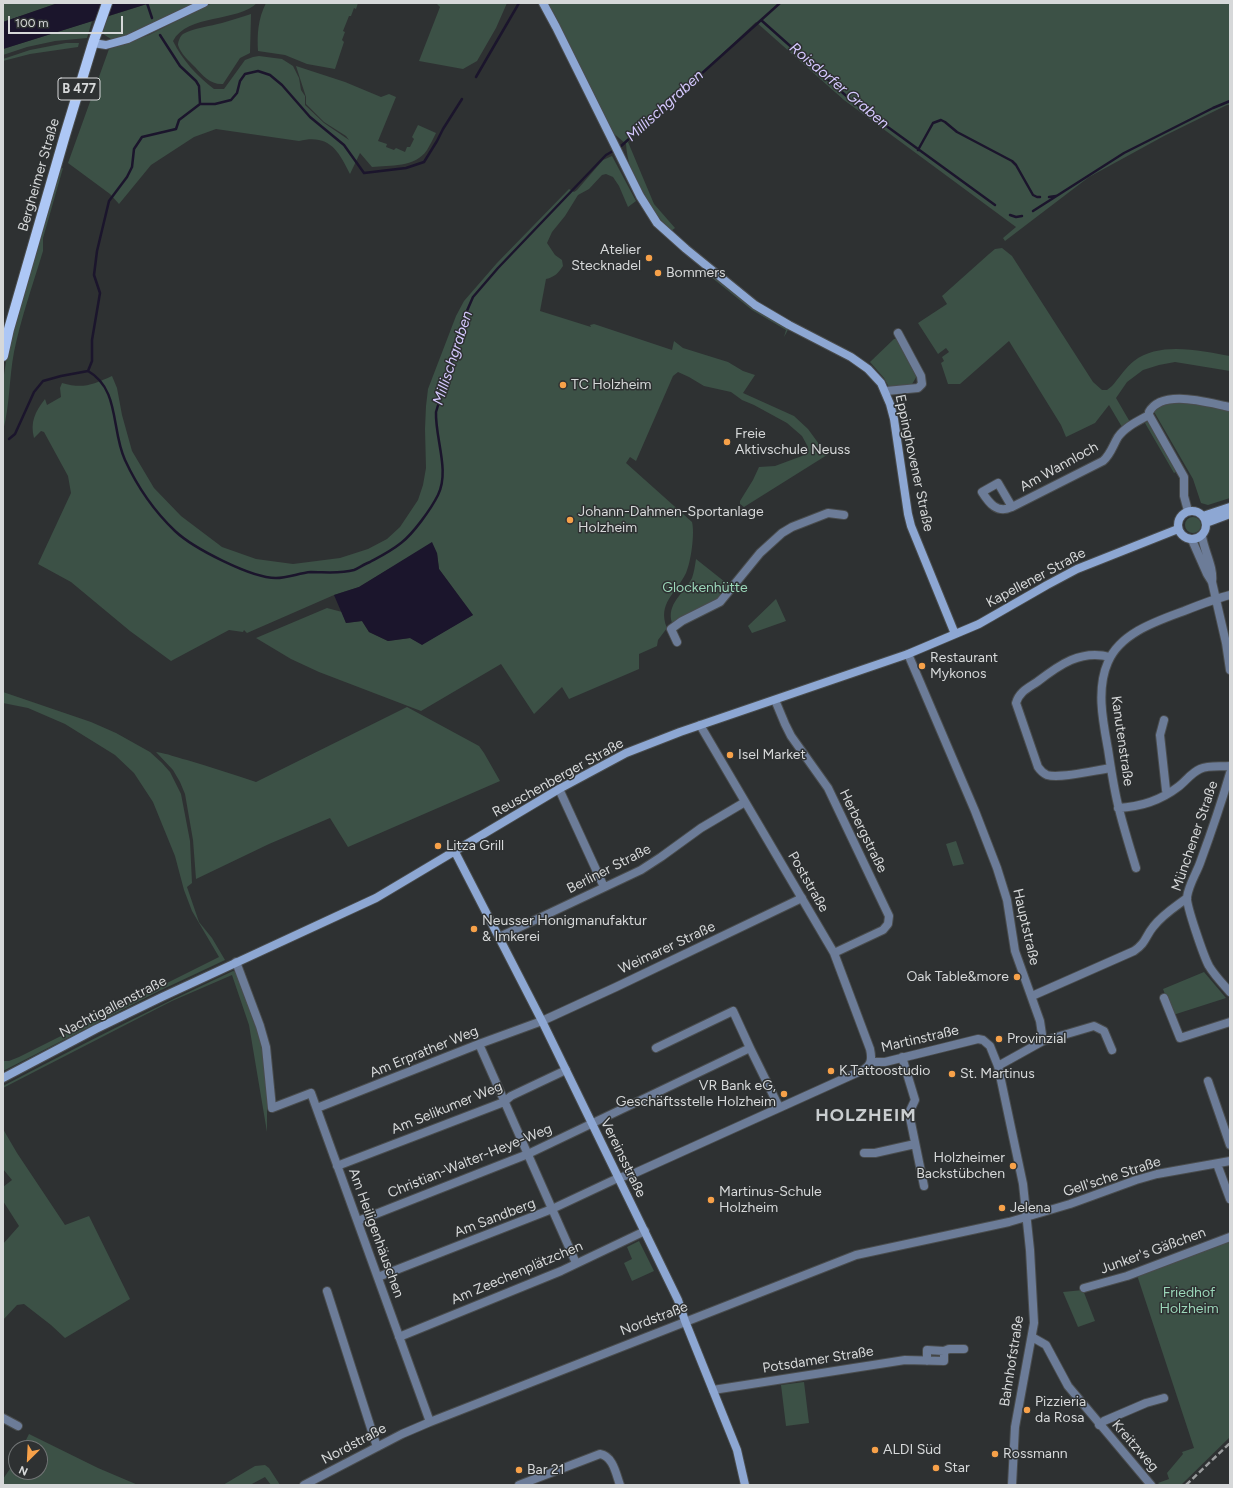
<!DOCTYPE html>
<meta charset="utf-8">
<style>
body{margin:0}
#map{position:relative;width:1233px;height:1488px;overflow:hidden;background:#2e3132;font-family:Figtree,sans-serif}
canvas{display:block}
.frame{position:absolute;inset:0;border:4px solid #d6d8d9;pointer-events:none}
.north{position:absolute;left:8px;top:1440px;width:40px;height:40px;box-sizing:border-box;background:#2e3132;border:1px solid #717475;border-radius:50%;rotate:204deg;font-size:11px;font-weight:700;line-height:16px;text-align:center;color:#d6d8d9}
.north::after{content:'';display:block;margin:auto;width:14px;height:18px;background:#f7a149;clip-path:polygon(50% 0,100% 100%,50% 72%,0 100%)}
.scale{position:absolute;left:8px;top:16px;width:115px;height:18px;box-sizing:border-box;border:2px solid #d6d8d9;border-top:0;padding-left:5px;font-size:12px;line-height:14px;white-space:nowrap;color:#d6d8d9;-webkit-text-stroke:3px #2e3132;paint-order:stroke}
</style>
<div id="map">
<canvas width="1233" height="1488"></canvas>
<div class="frame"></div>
<div class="north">N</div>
<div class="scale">100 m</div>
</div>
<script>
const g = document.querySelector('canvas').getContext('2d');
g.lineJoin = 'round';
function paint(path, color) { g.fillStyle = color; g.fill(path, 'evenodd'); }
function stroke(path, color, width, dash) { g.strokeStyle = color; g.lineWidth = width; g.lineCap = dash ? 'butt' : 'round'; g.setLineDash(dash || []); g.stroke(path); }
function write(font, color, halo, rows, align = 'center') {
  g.font = font + ' Figtree,sans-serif'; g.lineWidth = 3; g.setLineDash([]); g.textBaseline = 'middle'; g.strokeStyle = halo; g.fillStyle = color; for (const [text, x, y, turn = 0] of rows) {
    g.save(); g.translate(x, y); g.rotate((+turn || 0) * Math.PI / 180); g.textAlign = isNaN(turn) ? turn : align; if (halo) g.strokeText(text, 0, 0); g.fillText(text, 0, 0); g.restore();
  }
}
paint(new Path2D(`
 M 3,3 L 58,3 L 3,22 Z
 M 150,3 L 197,3 L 157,23 L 120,38 L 111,39 L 103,34 L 103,28 L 109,16 Z
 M 212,3 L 257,3 C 238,22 187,14 173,41 C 182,60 198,77 214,89 L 224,89 L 245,60 L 253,57 L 259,56 L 282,59 L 293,66 L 299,78 L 301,90 L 305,96 L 305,105 L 324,123 L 349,140 L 346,136 L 324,122 L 306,104 L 306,97 L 296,66 L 345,82 L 381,97 L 389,94 L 396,97 L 378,141 L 387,144 L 386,147 L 394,150 L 396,148 L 405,152 L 407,147 L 410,147 L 414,139 L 412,137 L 418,125 L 436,133 C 433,139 430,145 427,150 C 415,168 390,165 372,167 L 360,153 L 350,174 C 338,150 329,134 299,141 L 216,129 L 194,137 L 151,165 L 119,204 L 110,194 L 68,163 L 109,49 L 149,35 Z
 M 266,3 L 358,3 L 356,9 L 354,8 L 351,16 L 349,16 L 343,31 L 345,32 L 342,40 L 344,42 L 335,69 L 307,64 L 285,55 L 258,51 C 257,34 258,19 266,3 Z
 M 436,3 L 507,3 L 496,28 L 477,61 L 463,69 L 419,61 L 440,7 Z
 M 547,3 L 1230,3 L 1230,105 L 1227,105 L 1164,136 L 1089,177 L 1005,241 L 1003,238 L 1016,227 L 844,100 L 756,22 L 628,142 L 654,204 L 675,228 L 671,231 C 649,208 628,177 626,144 L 612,132 L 591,88 Z
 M 251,14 L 250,53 L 240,58 L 223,84 C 211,85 203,76 195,67 C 190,62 180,53 178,45 C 178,42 180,36 183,34 C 193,28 211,26 222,23 C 232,20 242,17 251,14 Z
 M 92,21 L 87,38 L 55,41 L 27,47 L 3,55 L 3,49 Z
 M 66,43 L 79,43 L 78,47 L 30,54 L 3,61 L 3,59 L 30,50 Z
 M 612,156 L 636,201 L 628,207 L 619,186 L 613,177 L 606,174 L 602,175 L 589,189 L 578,195 L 565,216 L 552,232 L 547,243 L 555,255 L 562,260 L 563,266 C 558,273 555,277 546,279 L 540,311 L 591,327 L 590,325 L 594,324 L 672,350 L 674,341 L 683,348 L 728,362 L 743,371 L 755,375 L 743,393 L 794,416 L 808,429 L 827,455 L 744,507 L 740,504 L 740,501 L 753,480 L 759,467 L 775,466 L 802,456 L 808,451 L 808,447 L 802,436 L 787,423 L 754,405 L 742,400 L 731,392 L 704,386 L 689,377 L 678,372 L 673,376 L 636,461 L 630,457 L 626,463 L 692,522 C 695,533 691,562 686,573 C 676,594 657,603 667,628 L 658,640 L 657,646 L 639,654 L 639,669 L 569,699 L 562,687 L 534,714 L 501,664 L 421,711 L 319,672 L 291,659 L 256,638 L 327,608 L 342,612 L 346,623 L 362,621 L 369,632 L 388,641 L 410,638 L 422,644 L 473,615 L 439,569 L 437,553 L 389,569 L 359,587 L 334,595 L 247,633 L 244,630 L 243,632 L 229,630 L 171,661 L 130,631 L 71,582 L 38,564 L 71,493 L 68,476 L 44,432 L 41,431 L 34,438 C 30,422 35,412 45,399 L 47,405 L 61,397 L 60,388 L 62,383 C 83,389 92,385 112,376 L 117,388 L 122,415 L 132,451 L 154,488 L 181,516 L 222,547 L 256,559 L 293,564 L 340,558 L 368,549 L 387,539 L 400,527 L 418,500 L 423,485 L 426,468 L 425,429 L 426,406 L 428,389 L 456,316 L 464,301 L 497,263 L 569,189 L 574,192 L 577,190 L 603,160 Z
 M 63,168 L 43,238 L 43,251 C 33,284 21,318 14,352 C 9,378 10,405 3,431 L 3,381 L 8,349 L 60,169 Z
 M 1002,248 L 1012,256 L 1093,382 L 1102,390 L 1107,390 L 1112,386 C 1119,378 1126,367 1134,361 C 1160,341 1201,351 1230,356 L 1230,371 L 1175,362 L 1159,365 L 1143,370 L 1127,382 L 1116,398 L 1130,422 L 1122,427 L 1109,405 L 1095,423 L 1066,437 L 1061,425 L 1009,341 L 960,384 L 948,384 L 941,363 L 944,361 L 942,357 L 949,352 L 946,348 L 938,354 L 918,323 L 947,304 L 942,296 L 989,254 L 995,249 Z
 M 712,275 L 754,308 L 789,328 L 784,337 L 786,330 L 752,310 L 711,277 Z
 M 894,339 L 897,339 L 918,374 L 911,386 L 890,389 L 884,378 L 870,362 Z
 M 1183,402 L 1230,410 L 1230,498 L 1208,505 L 1201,503 L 1193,479 L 1153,410 L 1164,403 Z
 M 1148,421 L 1178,471 L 1174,473 L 1145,423 Z
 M1185 525a8 8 0 1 1 16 0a8 8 0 1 1-16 0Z
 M 696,559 L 730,586 L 718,601 L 685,615 L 672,623 C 666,604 684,593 692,578 C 694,572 695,566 696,559 Z
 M 776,599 L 786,621 L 752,633 L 748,626 Z
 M 3,692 L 91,722 L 116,733 L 150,752 L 162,763 L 170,772 L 181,794 L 190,841 L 192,883 L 187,887 L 199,922 L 212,938 L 225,960 L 159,991 L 3,1071 L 3,1061 L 9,1061 L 19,1057 L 219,957 L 192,911 L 184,890 L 175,856 L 153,802 L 134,773 L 115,755 L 65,724 L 28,708 L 3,703 Z
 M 407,707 L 479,746 L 484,753 L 500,781 L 348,847 L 330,818 L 269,844 L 196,879 L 193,840 L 185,794 L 180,782 L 173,770 L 156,752 C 169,754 175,757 187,760 C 210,767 233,774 256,782 Z
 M 956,841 L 964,864 L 953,866 L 946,844 Z
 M 233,971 L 236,972 C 245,996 259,1023 263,1048 C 268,1076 267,1104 267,1132 L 249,1025 L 232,975 L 172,1001 L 3,1088 L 3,1086 C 79,1046 155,1007 233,971 Z
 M 1204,972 L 1226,998 L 1173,1015 L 1163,989 Z
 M 3,1129 L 17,1153 L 65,1225 L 89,1216 L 130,1299 L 65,1338 L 51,1325 L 24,1304 L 17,1305 L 3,1320 L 3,1244 L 19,1226 L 3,1201 L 3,1187 L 12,1180 L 3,1169 Z
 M 1230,1239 L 1230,1437 L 1181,1485 L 1160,1485 L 1158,1483 L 1169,1479 L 1167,1473 L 1183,1454 L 1182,1452 L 1194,1448 L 1137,1275 Z
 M 639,1241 L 654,1271 L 632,1281 L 624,1263 L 632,1259 L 627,1247 Z
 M 1083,1290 L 1095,1321 L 1078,1327 L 1063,1292 Z
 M 804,1382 L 809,1423 L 786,1426 L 781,1385 Z
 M 29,1434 L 98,1468 L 138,1485 L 3,1485 L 3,1479 L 16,1460 L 16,1472 L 40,1472 L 40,1448 L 22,1448 Z
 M 265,1465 L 269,1468 L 280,1485 L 271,1485 L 265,1477 L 250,1485 L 223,1485 L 255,1466 Z`), '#3c5146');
paint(new Path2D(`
 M 58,3 L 150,3 L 3,49 L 3,22 Z
 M 432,542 L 437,553 L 439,569 L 473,615 L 422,645 L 410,638 L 388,641 L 369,632 L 362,621 L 346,623 L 334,595 L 359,587 Z`), '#1b152c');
stroke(new Path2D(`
 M 147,3 L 152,18
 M 761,20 L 852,101 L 995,205
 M 160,35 L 180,66 L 196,81 L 199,86 L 200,104
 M 476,77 L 519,3
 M 918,150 L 933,123 L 941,120 L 945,122 L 957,132 L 1012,161 L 1016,165 L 1033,195 L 1037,197 L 1040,197
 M 1049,197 L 1056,196
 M 1033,211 L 1124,153 L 1213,108 L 1230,101
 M 1010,215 L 1016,217 L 1022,216
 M 88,371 C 120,389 111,430 125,460 C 137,486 154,511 175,531 C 193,548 251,578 276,578 C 288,578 299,573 311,572 C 325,572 340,574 354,570 C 359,568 364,564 370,562 C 381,556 391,551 401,543 C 413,534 431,509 438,495 C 450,471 435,438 436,412 L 466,313 L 473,297 L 498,268 L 606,155 L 620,147 L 780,3
 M 88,371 L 92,361 L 92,340 L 100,293 L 94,275 L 97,251 L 109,201 L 127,177 L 132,167 L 134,149 L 142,137 L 176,129 L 179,120 L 200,104 L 215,104 L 231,100 L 237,93 L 240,81 L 245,74 L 258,71 L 270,75 L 282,85 L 310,117 L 344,145 L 364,173 L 406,168 L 424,162 L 437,141 L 443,129 L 462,99
 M 9,439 L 15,434 L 34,392 L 43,381 L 61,376 L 88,371`), '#1b152c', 2.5);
const street = new Path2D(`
 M 886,391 L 918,388 L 922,384 L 921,376 L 898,333
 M 1012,507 L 998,483 L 982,492 C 989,503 997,514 1012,507 L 1103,461 C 1111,454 1113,445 1118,437 C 1125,427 1138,421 1149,415
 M 1188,511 L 1184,496 L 1184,477 L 1149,415 L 1149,412 C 1162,388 1209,403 1230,407
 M 1202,536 C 1204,551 1214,567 1212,582
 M 1192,540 L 1207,574 L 1212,582 L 1226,643 L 1230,670
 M 677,642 L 671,629 L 682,621 L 720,602 L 760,553 L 782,533 L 792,527 L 828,513 L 844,515
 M 908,654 L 975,811 L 997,868 L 1007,900 L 1015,951 L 1040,1021 L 1043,1041
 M 1110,657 C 1081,649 1059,665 1037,682 C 1028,688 1019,692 1016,703 L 1038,767 C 1040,770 1043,773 1047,775 C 1060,779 1096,770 1111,768
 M 775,700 L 785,724 L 791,736 L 828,788 L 889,916 L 888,924 L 883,930 L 834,953
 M 1164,720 L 1160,735 L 1166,790 L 1168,793
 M 1230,773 C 1221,804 1211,833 1200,863 C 1196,874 1189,884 1187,897 C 1186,905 1204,957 1209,966 C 1215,976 1223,984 1230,992
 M 559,789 L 604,887
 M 1118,808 C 1140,807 1161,800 1178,787 C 1186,781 1191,773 1200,769 C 1209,765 1220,767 1230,766
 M 1136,868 C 1130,848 1124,829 1119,809 C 1114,790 1111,769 1108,749 C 1103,722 1096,689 1108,662 C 1120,633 1157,621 1184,611 C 1199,605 1214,599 1230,595
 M 499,937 L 641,870 L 661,857 L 701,828 L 745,802
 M 236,962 L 260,1026 L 266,1047 L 272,1108 L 311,1093 L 430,1422
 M 1032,996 L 1134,951 C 1146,943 1145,937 1153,927 C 1162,915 1175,907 1187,898
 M 1164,998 L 1180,1038 L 1230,1022
 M 479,1044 L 576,1263
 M 656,1048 L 733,1011 L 750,1048
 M 902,1057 L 915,1100 L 909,1113 L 924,1186
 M 871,1062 L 885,1062 L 978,1039 L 983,1040 L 990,1046 L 998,1066 L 1023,1184 L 1030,1250 L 1034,1323 L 1015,1427 L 1012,1485
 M 998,1066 L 1043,1041 L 1094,1026 L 1104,1031 L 1112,1050
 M 1208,1081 L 1230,1145
 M 317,1108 L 479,1044 L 542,1021 L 616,987 L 802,898
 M 864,1153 L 875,1153 L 915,1144
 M 1217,1164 L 1230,1199
 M 337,1166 L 504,1102 L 511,1096 L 566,1070
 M 358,1221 L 528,1154 L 750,1048 L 779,1107
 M 378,1277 L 552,1209 L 618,1178 L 635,1173 L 863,1070 C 872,1065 872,1058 870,1049 L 834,953 L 700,725
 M 1084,1288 L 1127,1276 L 1230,1237
 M 327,1291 L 377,1447
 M 399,1337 L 561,1271 L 645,1231
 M 1032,1337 L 1046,1345 L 1068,1386 L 1151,1485
 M 927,1361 L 927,1350 L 944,1351
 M 713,1390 L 905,1360 L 944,1361 L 944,1351 L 949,1349 L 964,1349
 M 3,1418 L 18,1426
 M 1099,1425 L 1104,1421 L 1146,1403 L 1164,1398
 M 304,1485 L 402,1434 L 430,1422 L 856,1255 L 1009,1222 L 1070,1204 L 1136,1180 L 1157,1174 L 1230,1161
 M 519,1485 L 600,1454 C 613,1456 616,1474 620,1485`);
const secondary = new Path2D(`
 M 543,3 L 556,27 L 640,196 L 657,223 L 686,249 L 755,305 L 789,325 L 851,357 L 868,369 L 881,383 L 890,404 L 894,419 L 908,514 L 911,526 L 955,634
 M 93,43 L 106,45 L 128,39 L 204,3
 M1178 525a14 14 0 1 1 28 0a14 14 0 1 1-28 0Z
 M 1203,516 L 1230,507
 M 1206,523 L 1230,514
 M 455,852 L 542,1021 L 678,1300 L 685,1321 L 737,1450 L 745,1485
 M 3,1078 L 96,1029 L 162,997 L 376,898 L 559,789 L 626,753 L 680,732 L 908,654 L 979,624 L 1047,585 L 1077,569 L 1178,529`);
const primary = new Path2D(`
 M 3,356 L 9,329 L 65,135 L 93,43 L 107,3`);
stroke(street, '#494c4d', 10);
stroke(secondary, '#494c4d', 10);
stroke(primary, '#494c4d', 12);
stroke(street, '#6c7c98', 8);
stroke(secondary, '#8da7d3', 8);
stroke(primary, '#adc7f5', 10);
stroke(new Path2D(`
 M 1186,1485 L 1230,1443`), '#9b9d9e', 2.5, [6, 3]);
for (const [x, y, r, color] of [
 [649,258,4,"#f7a149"],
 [658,273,4,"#f7a149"],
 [563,385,4,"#f7a149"],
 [727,442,4,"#f7a149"],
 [570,520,4,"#f7a149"],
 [922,666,4,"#f7a149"],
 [730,755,4,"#f7a149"],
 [438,846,4,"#f7a149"],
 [474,929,4,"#f7a149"],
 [1017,977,4,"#f7a149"],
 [999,1039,4,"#f7a149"],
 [831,1071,4,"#f7a149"],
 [952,1074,4,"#f7a149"],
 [784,1094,4,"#f7a149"],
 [1013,1166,4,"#f7a149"],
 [711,1200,4,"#f7a149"],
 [1002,1208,4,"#f7a149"],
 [1027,1410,4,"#f7a149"],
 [875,1450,4,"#f7a149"],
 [995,1454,4,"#f7a149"],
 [936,1468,4,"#f7a149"],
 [519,1470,4,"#f7a149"]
]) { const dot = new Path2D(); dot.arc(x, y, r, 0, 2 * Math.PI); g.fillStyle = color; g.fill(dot); stroke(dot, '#2e3132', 1.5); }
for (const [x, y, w] of [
 [79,89,42]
]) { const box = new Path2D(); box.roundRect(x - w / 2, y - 11, w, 22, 3); g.fillStyle = '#2e3132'; g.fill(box); stroke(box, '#d6d8d9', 1); }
write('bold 13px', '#d6d8d9', null, [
 ["B 477",79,89]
]);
write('14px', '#d6d8d9', '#2e3132', [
 ["Bergheimer Straße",39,175,-74],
 ["Eppinghovener Straße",914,463,78],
 ["Am Wannloch",1059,467,-29],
 ["Kapellener Straße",1036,578,-28],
 ["Kanutenstraße",1122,741,82],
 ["Reuschenberger Straße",558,778,-29],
 ["Herbergstraße",863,831,64],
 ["Münchener Straße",1195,836,-71],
 ["Berliner Straße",609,869,-27],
 ["Poststraße",808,882,60],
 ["Hauptstraße",1026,927,77],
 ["Weimarer Straße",667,948,-25],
 ["Nachtigallenstraße",113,1007,-27],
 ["Martinstraße",920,1039,-13],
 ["Am Erprather Weg",424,1052,-22],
 ["Am Selikumer Weg",447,1108,-22],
 ["Vereinsstraße",623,1158,64],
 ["Christian-Walter-Heye-Weg",470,1161,-22],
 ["Gell'sche Straße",1112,1177,-18],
 ["Am Sandberg",495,1218,-21],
 ["Am Heiligenhäuschen",376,1233,70],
 ["Junker's Gäßchen",1153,1251,-20],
 ["Am Zeechenplätzchen",517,1273,-23],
 ["Nordstraße",654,1319,-21],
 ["Potsdamer Straße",818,1360,-9],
 ["Bahnhofstraße",1012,1361,-81],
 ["Nordstraße",354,1444,-28],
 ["Kreitzweg",1135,1446,49]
]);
write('14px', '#d6d8d9', '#2e3132', [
 ["Atelier",641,250,"right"],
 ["Stecknadel",641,266,"right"],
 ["Bommers",666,273],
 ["TC Holzheim",571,385],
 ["Freie",735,434],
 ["Aktivschule Neuss",735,450],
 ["Johann-Dahmen-Sportanlage",578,512],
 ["Holzheim",578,528],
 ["Restaurant",930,658],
 ["Mykonos",930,674],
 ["Isel Market",738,755],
 ["Litza Grill",446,846],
 ["Neusser Honigmanufaktur",482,921],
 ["& Imkerei",482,937],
 ["Oak Table&more",1009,977,"right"],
 ["Provinzial",1007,1039],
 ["K.Tattoostudio",839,1071],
 ["St. Martinus",960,1074],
 ["VR Bank eG,",776,1086,"right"],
 ["Geschäftsstelle Holzheim",776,1102,"right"],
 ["Holzheimer",1005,1158,"right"],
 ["Backstübchen",1005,1174,"right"],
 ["Martinus-Schule",719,1192],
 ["Holzheim",719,1208],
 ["Jelena",1010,1208],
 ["Pizzieria",1035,1402],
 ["da Rosa",1035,1418],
 ["ALDI Süd",883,1450],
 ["Rossmann",1003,1454],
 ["Star",944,1468],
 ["Bar 21",527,1470]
], 'left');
write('14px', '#9bd7b9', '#2e3132', [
 ["Glockenhütte",705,588],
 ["Friedhof",1189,1293],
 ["Holzheim",1189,1309]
]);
write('italic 15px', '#d4c8fe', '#2e3132', [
 ["Roisdorfer Graben",839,86,40],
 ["Millischgraben",665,106,-42],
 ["Millischgraben",453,358,-72]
]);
g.letterSpacing = '1px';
write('bold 18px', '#c9cdcf', '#2e3132', [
 ["HOLZHEIM",866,1116]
]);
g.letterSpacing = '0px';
</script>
